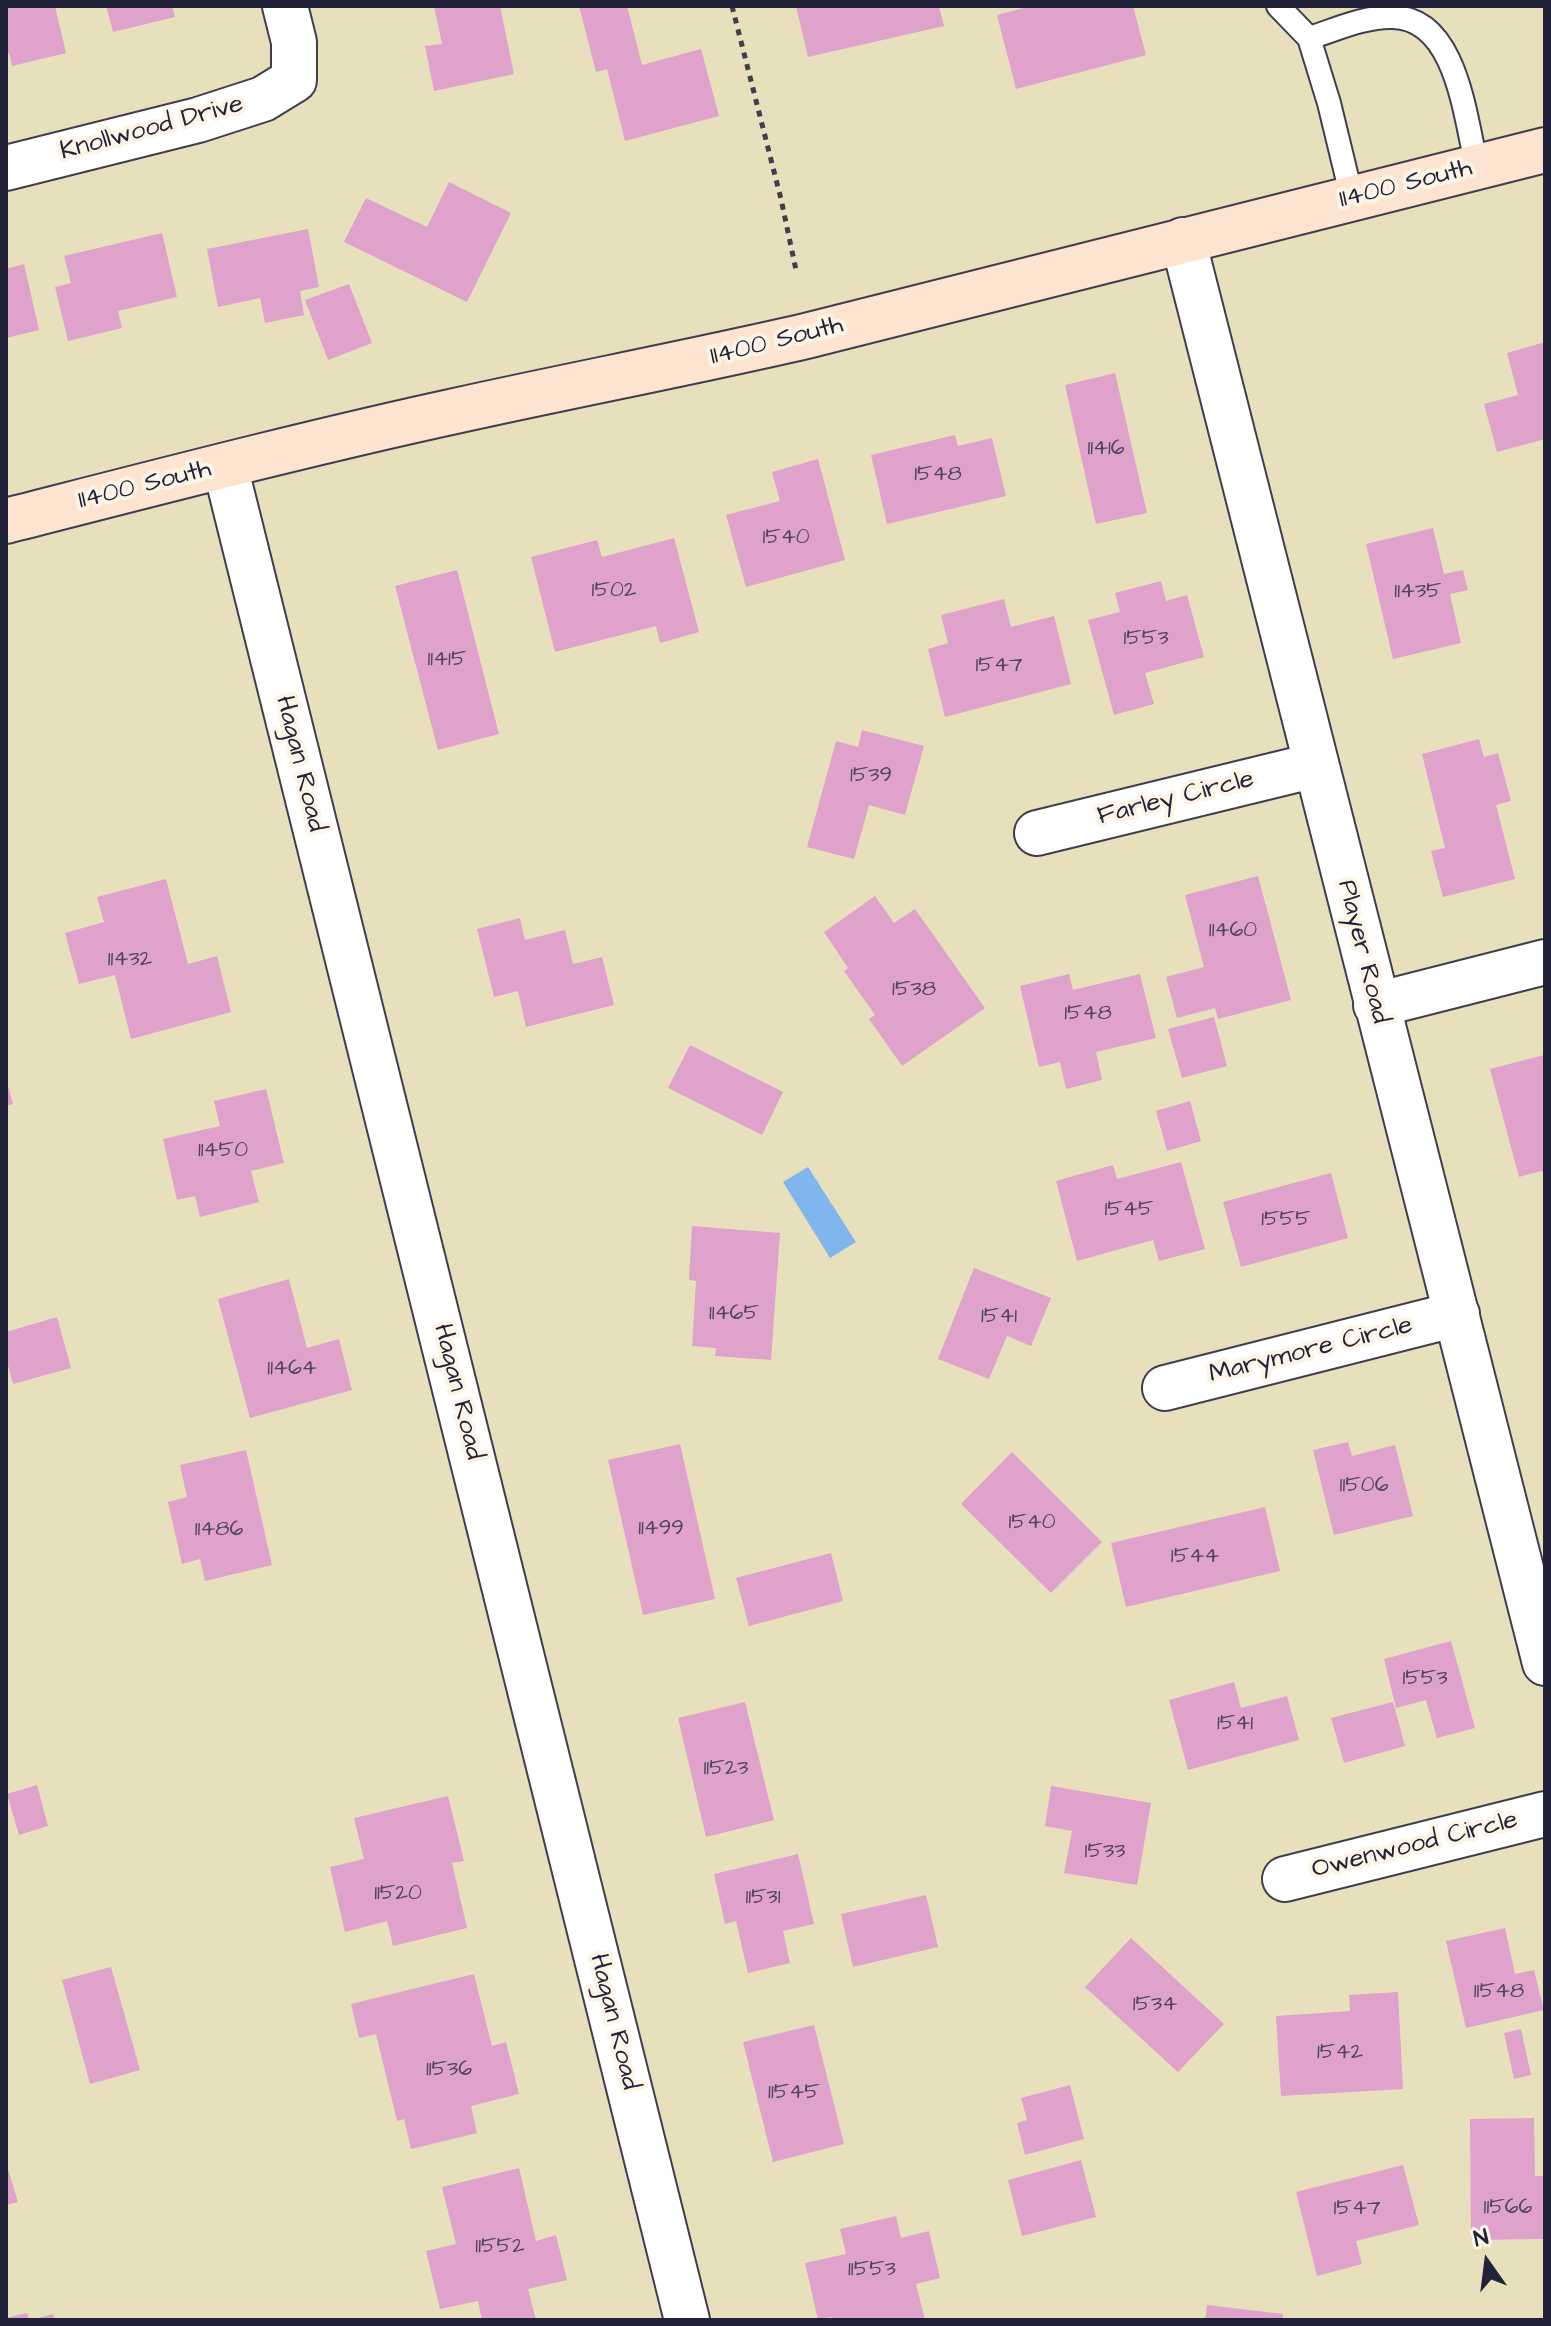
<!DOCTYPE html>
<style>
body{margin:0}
#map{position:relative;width:1551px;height:2326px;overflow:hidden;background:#e8e0bd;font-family:"Architects Daughter",sans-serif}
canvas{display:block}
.frame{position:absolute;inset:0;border:8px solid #22223b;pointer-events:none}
.north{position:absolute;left:1447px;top:2222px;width:80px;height:80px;-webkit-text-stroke:6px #fcf5e5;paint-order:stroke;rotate:346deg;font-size:22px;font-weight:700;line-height:32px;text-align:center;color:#22223b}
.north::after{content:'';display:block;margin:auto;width:28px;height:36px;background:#22223b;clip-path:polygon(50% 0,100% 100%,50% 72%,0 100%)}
</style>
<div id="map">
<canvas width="1551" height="2326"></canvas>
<div class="frame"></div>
<div class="north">N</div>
</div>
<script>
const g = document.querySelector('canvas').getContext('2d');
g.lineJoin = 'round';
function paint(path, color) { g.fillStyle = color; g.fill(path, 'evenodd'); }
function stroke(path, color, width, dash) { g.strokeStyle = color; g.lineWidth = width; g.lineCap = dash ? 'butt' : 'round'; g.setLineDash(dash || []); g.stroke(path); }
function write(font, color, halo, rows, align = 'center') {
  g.font = font + ' "Architects Daughter",sans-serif'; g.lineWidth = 8; g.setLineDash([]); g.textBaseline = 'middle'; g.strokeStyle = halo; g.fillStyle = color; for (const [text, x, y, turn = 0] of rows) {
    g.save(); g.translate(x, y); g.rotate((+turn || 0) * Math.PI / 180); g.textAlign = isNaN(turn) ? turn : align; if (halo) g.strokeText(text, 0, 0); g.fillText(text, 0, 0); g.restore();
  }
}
paint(new Path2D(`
 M 808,1167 L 856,1242 L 830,1258 L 783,1182 Z`), '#81b5ee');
paint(new Path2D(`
 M 6,6 L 55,6 L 66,53 L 12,66 L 9,53 L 6,53 Z
 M 106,6 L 172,6 L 175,17 L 113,32 Z
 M 434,6 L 500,6 L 514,74 L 434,91 L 425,46 L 442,44 Z
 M 579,6 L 627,6 L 642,65 L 701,49 L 719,116 L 625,141 L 607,69 L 596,72 Z
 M 796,6 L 939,6 L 944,26 L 808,57 Z
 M 1031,6 L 1133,6 L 1146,55 L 1016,89 L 997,15 Z
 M 449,182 L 511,213 L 467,302 L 344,242 L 366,198 L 427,227 Z
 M 308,229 L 319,287 L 300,291 L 304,315 L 265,323 L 260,298 L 218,307 L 207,249 Z
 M 162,233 L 177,297 L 118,311 L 122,328 L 68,341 L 55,287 L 71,283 L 64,256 Z
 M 24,264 L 39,330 L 6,338 L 6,269 Z
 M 349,284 L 372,343 L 328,360 L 305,300 Z
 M 1545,342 L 1545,439 L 1497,452 L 1484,404 L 1518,395 L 1507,353 Z
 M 1115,373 L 1147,513 L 1096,524 L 1065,385 Z
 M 955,435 L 958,446 L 992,438 L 1006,496 L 887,524 L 871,455 Z
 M 818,459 L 845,560 L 746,587 L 726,515 L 780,501 L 772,472 Z
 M 1433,528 L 1444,574 L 1463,570 L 1468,590 L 1450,594 L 1461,643 L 1393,659 L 1366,544 Z
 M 674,538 L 699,632 L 660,643 L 656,626 L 555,652 L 531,557 L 597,540 L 602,557 Z
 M 457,570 L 499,734 L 438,750 L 395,586 Z
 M 1161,581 L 1166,601 L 1187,595 L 1204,657 L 1145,673 L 1154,704 L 1114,715 L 1088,620 L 1120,612 L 1115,593 Z
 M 1004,599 L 1011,627 L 1054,616 L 1071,684 L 945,717 L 928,649 L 948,643 L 941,615 Z
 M 862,730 L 924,746 L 905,815 L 869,805 L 854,859 L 807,847 L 836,741 L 858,747 Z
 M 1479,739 L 1484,757 L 1498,753 L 1511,801 L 1496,805 L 1515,879 L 1443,897 L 1431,851 L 1445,848 L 1422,754 Z
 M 1258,876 L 1291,1000 L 1218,1019 L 1215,1008 L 1177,1018 L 1166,977 L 1204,967 L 1185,895 Z
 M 166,879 L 188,964 L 217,956 L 231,1012 L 131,1039 L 115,975 L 79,984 L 65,933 L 104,922 L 97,897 Z
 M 875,896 L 894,923 L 915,909 L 985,1008 L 902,1066 L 869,1019 L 875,1015 L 844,971 L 848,968 L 824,932 Z
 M 520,918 L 525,940 L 565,930 L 573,964 L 602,957 L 614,1005 L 526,1027 L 518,991 L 494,997 L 477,929 Z
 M 1069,974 L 1073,990 L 1140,974 L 1156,1038 L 1096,1052 L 1102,1080 L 1066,1089 L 1060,1062 L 1039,1067 L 1020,986 Z
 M 1214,1017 L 1227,1066 L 1182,1078 L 1168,1029 Z
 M 690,1045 L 783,1092 L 762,1135 L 668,1088 Z
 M 1544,1055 L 1545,1170 L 1519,1177 L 1490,1069 Z
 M 7,1083 L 13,1104 L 6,1106 L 6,1084 Z
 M 266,1089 L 284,1163 L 251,1171 L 259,1202 L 200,1217 L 195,1196 L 177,1200 L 163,1139 L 220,1126 L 214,1101 Z
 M 1190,1101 L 1201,1141 L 1167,1151 L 1156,1111 Z
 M 1181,1162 L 1205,1249 L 1159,1261 L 1153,1240 L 1077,1261 L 1056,1181 L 1113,1165 L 1117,1179 Z
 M 1331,1173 L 1348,1238 L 1241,1267 L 1223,1202 Z
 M 692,1226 L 780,1233 L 771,1360 L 715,1356 L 716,1348 L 692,1346 L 696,1281 L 689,1280 Z
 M 974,1268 L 1051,1298 L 1031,1346 L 1007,1336 L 989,1379 L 938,1359 Z
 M 289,1279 L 307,1348 L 339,1339 L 352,1390 L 250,1418 L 218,1299 Z
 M 57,1317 L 71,1368 L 13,1384 L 6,1358 L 6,1332 Z
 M 1348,1442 L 1352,1456 L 1395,1445 L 1413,1516 L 1334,1535 L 1313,1450 Z
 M 680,1444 L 715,1599 L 643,1615 L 608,1460 Z
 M 246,1450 L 272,1565 L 205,1581 L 200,1559 L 182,1564 L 168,1502 L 187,1497 L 180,1465 Z
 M 1012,1452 L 1102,1542 L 1051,1593 L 961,1504 Z
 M 1265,1507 L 1280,1571 L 1126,1607 L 1111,1543 Z
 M 831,1553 L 843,1601 L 749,1626 L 736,1578 Z
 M 1451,1641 L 1475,1728 L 1437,1738 L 1426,1700 L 1396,1708 L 1384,1659 Z
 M 1234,1682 L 1241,1708 L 1287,1696 L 1299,1740 L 1188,1770 L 1169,1700 Z
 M 745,1702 L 774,1820 L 706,1837 L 678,1718 Z
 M 1393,1702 L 1405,1746 L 1344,1763 L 1331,1718 Z
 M 37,1785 L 48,1826 L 19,1835 L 7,1794 Z
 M 1051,1786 L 1151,1803 L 1137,1885 L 1064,1873 L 1072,1831 L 1045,1826 Z
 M 448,1796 L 464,1861 L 452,1863 L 467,1928 L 393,1946 L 387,1921 L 345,1932 L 330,1867 L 364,1859 L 354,1818 Z
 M 798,1854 L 814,1924 L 783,1931 L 790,1963 L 748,1973 L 736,1921 L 725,1924 L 714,1874 Z
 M 926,1895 L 938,1947 L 853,1967 L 841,1914 Z
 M 1505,1928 L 1515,1974 L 1534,1970 L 1544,2010 L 1466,2028 L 1446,1941 Z
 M 1131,1938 L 1224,2024 L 1178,2072 L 1085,1987 Z
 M 111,1967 L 140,2070 L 90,2084 L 62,1980 Z
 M 474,1974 L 492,2046 L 506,2042 L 519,2094 L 471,2106 L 477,2133 L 411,2149 L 404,2119 L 397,2121 L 376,2034 L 359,2038 L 351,2004 Z
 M 1398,1992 L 1403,2089 L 1281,2096 L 1276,2016 L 1350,2011 L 1349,1995 Z
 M 814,2025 L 844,2144 L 773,2162 L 743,2042 Z
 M 1521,2029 L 1531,2075 L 1514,2079 L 1504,2033 Z
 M 1070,2085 L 1084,2139 L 1025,2155 L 1017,2123 L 1027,2120 L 1021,2098 Z
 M 1534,2118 L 1535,2176 L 1545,2176 L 1545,2239 L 1471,2240 L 1470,2119 Z
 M 1081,2160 L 1096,2217 L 1022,2236 L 1008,2180 Z
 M 6,2162 L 18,2202 L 6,2205 Z
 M 1403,2165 L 1419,2225 L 1356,2241 L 1362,2264 L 1317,2276 L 1296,2192 Z
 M 519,2168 L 536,2241 L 556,2235 L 567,2280 L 528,2289 L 536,2320 L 482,2320 L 478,2301 L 440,2309 L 426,2251 L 456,2244 L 442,2187 Z
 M 896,2216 L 901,2238 L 929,2231 L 940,2278 L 916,2284 L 925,2320 L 832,2320 L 831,2317 L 818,2320 L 805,2263 L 846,2254 L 840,2229 Z
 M 1207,2305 L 1283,2314 L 1283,2320 L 1205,2320 Z
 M 27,2313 L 29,2320 L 6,2320 L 6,2318 Z
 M 53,2314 L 55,2320 L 35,2320 L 35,2319 Z`), '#dfa2ca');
const lane = new Path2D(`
 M 1278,6 L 1309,38 L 1329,103 L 1352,198
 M 1309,38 C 1335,30 1365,16 1393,17 C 1457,18 1465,118 1477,167`);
const street = new Path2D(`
 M 6,168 L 198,120 L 263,99 L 294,80 L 294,42 L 285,6
 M 1183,240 L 1545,1663
 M 225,466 L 687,2320
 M 1037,833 L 1316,765
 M 1376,1005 L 1545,962
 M 1165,1388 L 1457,1314
 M 1285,1879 L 1545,1814`);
const secondary = new Path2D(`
 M 6,521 C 155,483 304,444 455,411 C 572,385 689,363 806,336 L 1545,150`);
stroke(lane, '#403e4e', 26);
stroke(street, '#403e4e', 48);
stroke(secondary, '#403e4e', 48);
stroke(new Path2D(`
 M 732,6 L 781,199 L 796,270`), '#403e4e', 5, [6, 6]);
stroke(lane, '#fff', 22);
stroke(street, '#fff', 44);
stroke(secondary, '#fde4d0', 44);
write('22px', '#51425f', null, [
 ["11416",1106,449],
 ["1548",938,475],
 ["1540",786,538],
 ["1502",614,591],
 ["11435",1418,592],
 ["1553",1146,639],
 ["11415",447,660],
 ["1547",999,666],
 ["1539",871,776],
 ["11460",1233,931],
 ["11432",130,960],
 ["1538",914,990],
 ["1548",1088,1014],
 ["11450",223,1151],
 ["1545",1129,1210],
 ["1555",1286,1220],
 ["11465",734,1314],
 ["1541",999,1317],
 ["11464",292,1369],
 ["11506",1364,1486],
 ["1540",1032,1523],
 ["11499",661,1529],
 ["11486",219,1530],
 ["1544",1195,1557],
 ["1553",1425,1679],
 ["1541",1235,1724],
 ["11523",726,1769],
 ["1533",1105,1852],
 ["11520",398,1894],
 ["11531",763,1898],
 ["11548",1499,1992],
 ["1534",1155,2005],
 ["1542",1340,2053],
 ["11536",449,2070],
 ["11545",794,2093],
 ["11566",1508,2208],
 ["1547",1357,2209],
 ["11552",500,2247],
 ["11553",872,2270]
]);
write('26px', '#22223b', '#fcf5e5', [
 ["Knollwood Drive",152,129,-15],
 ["11400 South",1406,185,-14],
 ["11400 South",777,342,-14],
 ["11400 South",145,486,-14],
 ["Hagan Road",299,764,76],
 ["Farley Circle",1176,799,-14],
 ["Player Road",1362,952,76],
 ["Marymore Circle",1311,1351,-14],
 ["Hagan Road",457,1392,76],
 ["Owenwood Circle",1415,1846,-14],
 ["Hagan Road",613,2022,76]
]);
</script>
